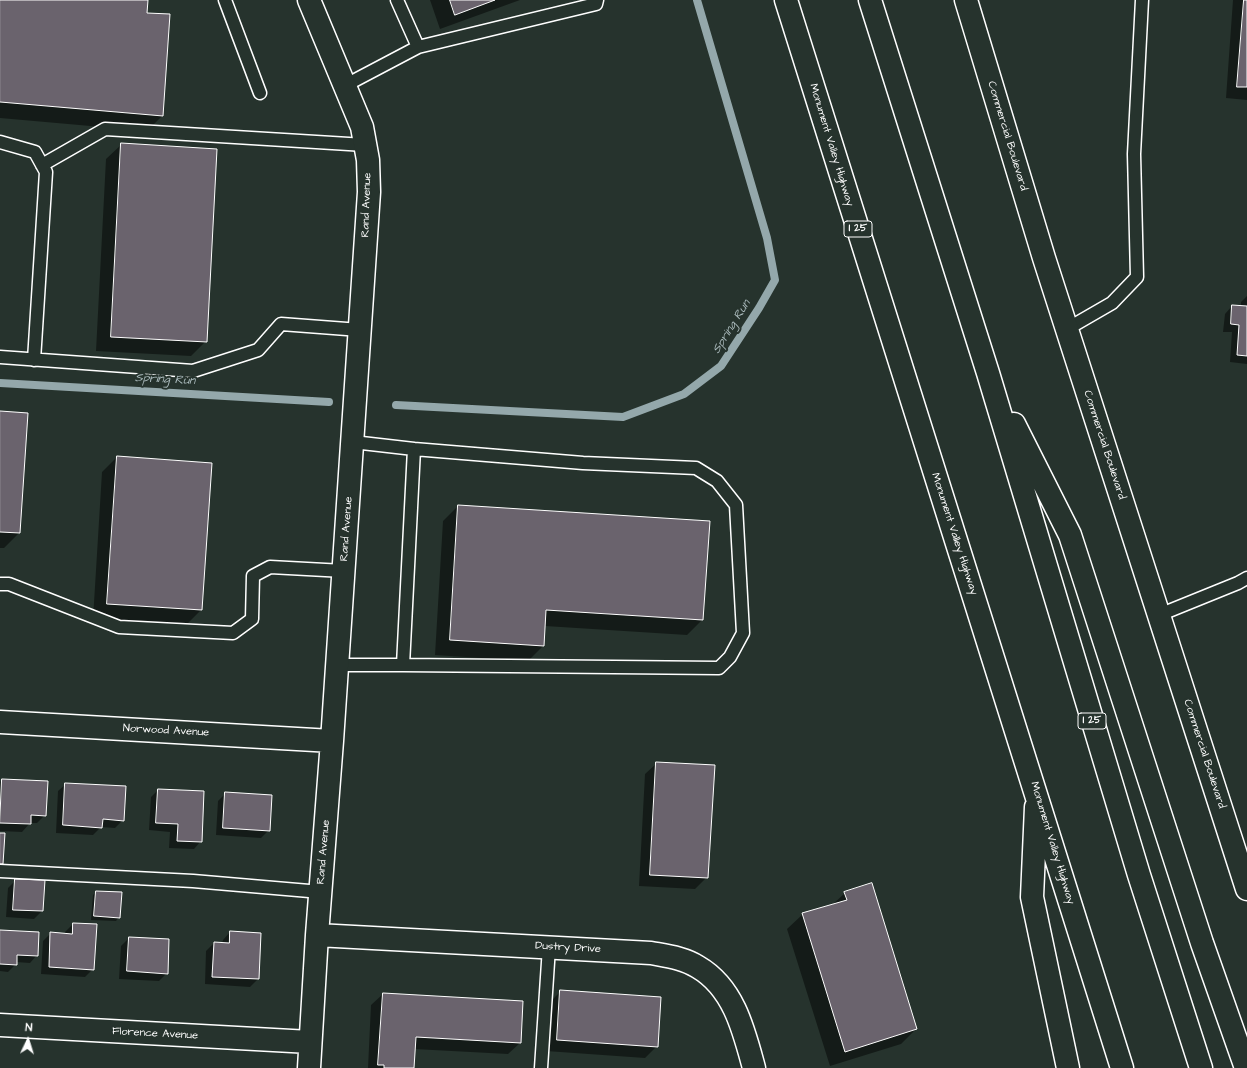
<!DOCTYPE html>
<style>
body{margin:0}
#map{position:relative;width:1247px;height:1068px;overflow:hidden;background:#26332d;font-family:"Architects Daughter",sans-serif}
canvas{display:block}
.north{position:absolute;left:8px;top:1020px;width:40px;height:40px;-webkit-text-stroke:3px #26332d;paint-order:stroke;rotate:4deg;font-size:11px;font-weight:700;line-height:16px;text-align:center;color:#fff}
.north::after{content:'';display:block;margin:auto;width:14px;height:18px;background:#fff;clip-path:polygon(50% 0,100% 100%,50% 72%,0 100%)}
</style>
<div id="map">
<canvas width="1247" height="1068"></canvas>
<div class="north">N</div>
</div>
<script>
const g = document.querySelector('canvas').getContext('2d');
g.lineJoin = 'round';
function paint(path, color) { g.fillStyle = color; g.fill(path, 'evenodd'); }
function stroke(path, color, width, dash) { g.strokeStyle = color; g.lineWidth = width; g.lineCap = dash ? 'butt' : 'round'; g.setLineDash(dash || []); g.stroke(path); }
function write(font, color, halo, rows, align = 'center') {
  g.font = font + ' "Architects Daughter",sans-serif'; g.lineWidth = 4; g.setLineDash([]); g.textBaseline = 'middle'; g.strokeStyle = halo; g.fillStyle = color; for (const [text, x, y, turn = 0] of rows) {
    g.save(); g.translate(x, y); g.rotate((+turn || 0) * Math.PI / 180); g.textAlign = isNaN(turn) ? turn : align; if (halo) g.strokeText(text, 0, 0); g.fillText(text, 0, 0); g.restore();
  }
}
paint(new Path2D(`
 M 0,0 L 147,0 L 146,14 L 162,116 L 147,131 L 0,118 Z
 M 430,0 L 520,0 L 440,29 Z
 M 1233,0 L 1247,0 L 1247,100 L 1226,98 Z
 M 122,144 L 206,341 L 191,356 L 96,351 L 106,159 Z
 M 1247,296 L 1247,364 L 1230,362 L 1232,332 L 1223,332 L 1225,314 L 1232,306 L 1241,306 L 1241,302 Z
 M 0,412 L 27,414 L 19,533 L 4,548 L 0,548 Z
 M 117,457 L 211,463 L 201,610 L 186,625 L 93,619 L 102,472 Z
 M 458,506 L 702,620 L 687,635 L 545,626 L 543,646 L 528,661 L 435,655 L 443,521 Z
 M 657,763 L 707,877 L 695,889 L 639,886 L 645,774 Z
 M 2,780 L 45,815 L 37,823 L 30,823 L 22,832 L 0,831 L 0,782 Z
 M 66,784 L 123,820 L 115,828 L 101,827 L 93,835 L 56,833 L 58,791 Z
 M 158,790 L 201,841 L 194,849 L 169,848 L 170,832 L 149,830 L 151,797 Z
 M 226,793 L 269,830 L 261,838 L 216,835 L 218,801 Z
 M 16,880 L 42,911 L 34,919 L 6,917 L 8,888 Z
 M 96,892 L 119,917 L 116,921 L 91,920 L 93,895 Z
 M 845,893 L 916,1029 L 901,1044 L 830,1066 L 787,929 L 803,914 L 832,905 Z
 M 73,924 L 93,969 L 85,977 L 41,974 L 43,941 L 51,933 L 65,934 L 65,932 Z
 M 0,931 L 37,955 L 30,963 L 16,962 L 16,964 L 8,972 L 0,971 Z
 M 230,932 L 258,979 L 250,987 L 205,984 L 206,951 L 214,943 L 222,943 L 223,940 Z
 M 129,938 L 167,973 L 159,981 L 119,979 L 121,946 Z
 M 561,991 L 657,1046 L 645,1058 L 546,1051 L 549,1003 Z
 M 383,994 L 520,1043 L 508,1054 L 414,1049 L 413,1068 L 368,1068 L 371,1005 Z`), '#0007');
stroke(new Path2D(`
 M 0,383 L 329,402
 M 396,405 L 623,417 L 684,394 L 721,366 L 759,308 L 775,280 L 767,238 L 697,0`), '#94a8ab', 8);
const building = new Path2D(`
 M 0,0 L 148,0 L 147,13 L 170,14 L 163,116 L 0,102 Z
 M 450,0 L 495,0 L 455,15 Z
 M 1244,0 L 1247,0 L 1247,87 L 1237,87 Z
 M 121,143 L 217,149 L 207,342 L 111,337 Z
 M 1232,305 L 1247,306 L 1247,356 L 1237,355 L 1239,325 L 1231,324 Z
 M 0,411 L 28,413 L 20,533 L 0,532 Z
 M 117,456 L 212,463 L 202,610 L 107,604 Z
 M 458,505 L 710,521 L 703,620 L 546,610 L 544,646 L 450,640 Z
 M 656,762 L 715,765 L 708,878 L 650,875 Z
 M 2,779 L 48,781 L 46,816 L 31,815 L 31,824 L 0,823 Z
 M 65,783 L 126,786 L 124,821 L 103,819 L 102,828 L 63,825 Z
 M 158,789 L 204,791 L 202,842 L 177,841 L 178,824 L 156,823 Z
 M 225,792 L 272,795 L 270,831 L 223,828 Z
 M 0,833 L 5,833 L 3,864 L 0,864 Z
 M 15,879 L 45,880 L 43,911 L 13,910 Z
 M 872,883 L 917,1029 L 845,1052 L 802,913 L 847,900 L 844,892 Z
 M 96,891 L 122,892 L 120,918 L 94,916 Z
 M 73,923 L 97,924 L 94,970 L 49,967 L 50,932 L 72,934 Z
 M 0,930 L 39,932 L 38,956 L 17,955 L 17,965 L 0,964 Z
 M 230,931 L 261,933 L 259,979 L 212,977 L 214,942 L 229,943 Z
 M 129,937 L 169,939 L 168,974 L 127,971 Z
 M 560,990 L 661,997 L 658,1047 L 557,1040 Z
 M 383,993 L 523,1001 L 521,1043 L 416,1037 L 414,1068 L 384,1068 L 384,1065 L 378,1065 Z`);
paint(building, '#6a636d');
stroke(building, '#fff', 1);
const service = new Path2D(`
 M 225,0 L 260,93
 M 397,0 L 418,47
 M 344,86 L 418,47 L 596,4 L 597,0
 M 0,142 L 35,152 L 46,172 L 34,360
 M 42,165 L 105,129 L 365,145
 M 1067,329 L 1112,303 L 1137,277 L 1134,154 L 1142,0
 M 0,357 L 193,371 L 258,350 L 281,324 L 360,330
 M 0,584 L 9,584 L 119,627 L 233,633 L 252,619 L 253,576 L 270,567 L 344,571
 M 1159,615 L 1238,583 L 1247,578
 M 337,665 L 403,665 L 414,449 L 353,442
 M 403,665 L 719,668 L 730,657 L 743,633 L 736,505 L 717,481 L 696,468 L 583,463 L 414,449
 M 0,871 L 193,881 L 321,892
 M 541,1068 L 549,947`);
const minor = new Path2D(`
 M 309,0 L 362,127 L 368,160 L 369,192 L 332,741 L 317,935 L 309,1068
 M 966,0 L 1044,258 L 1247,889
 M 0,722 L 332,741
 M 317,935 L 651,953 C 667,956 684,958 698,967 C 734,988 744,1031 754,1068
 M 0,1025 L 310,1042`);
const motorway = new Path2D(`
 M 786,0 L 1122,1068
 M 870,0 L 988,373 L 1139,875 L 1201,1068
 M 1014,424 L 1070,535 L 1202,943 L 1246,1068
 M 1036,807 L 1032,897 L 1068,1068`);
stroke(service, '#fff', 15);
stroke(minor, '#fff', 25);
stroke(motorway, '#fff', 25);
stroke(service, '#26332d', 12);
stroke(minor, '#26332d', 22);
stroke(motorway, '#26332d', 22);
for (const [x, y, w] of [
 [858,229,28],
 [1092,721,28]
]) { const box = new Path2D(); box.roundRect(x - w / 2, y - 8, w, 16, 3); g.fillStyle = '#26332d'; g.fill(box); stroke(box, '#fff', 1); }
write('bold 10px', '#fff', null, [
 ["I 25",858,229],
 ["I 25",1092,721]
]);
write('11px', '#fff', '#26332d', [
 ["Commercial Boulevard",1007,136,73],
 ["Monument Valley Highway",831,145,73],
 ["Rand Avenue",367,205,-88],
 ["Commercial Boulevard",1104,445,72],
 ["Rand Avenue",347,529,-86],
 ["Monument Valley Highway",954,534,72],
 ["Norwood Avenue",166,731,3],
 ["Commercial Boulevard",1204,754,72],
 ["Monument Valley Highway",1052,843,73],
 ["Rand Avenue",324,852,-85],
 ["Dustry Drive",568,948,3],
 ["Florence Avenue",155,1034,3]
]);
write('italic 12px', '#aebec0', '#26332d', [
 ["Spring Run",732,327,-58],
 ["Spring Run",165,380,3]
]);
</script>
